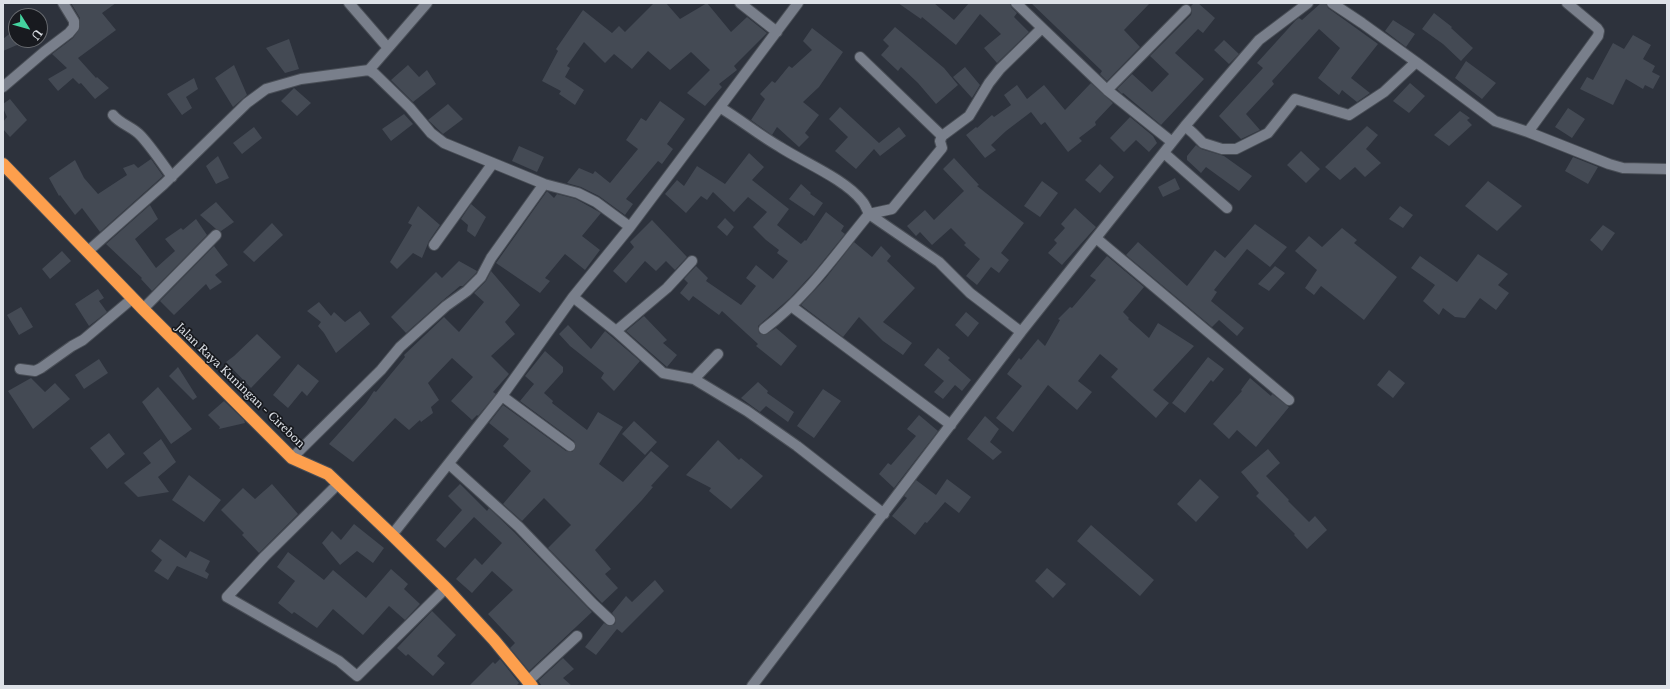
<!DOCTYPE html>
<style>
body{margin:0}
#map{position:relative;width:1670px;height:689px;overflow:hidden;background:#2d323c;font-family:"Libre Baskerville",serif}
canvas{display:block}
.frame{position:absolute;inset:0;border:4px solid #dde1e7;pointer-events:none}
.north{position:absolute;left:8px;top:8px;width:40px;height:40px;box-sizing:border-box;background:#181a1f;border:1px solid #676a6f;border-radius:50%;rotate:127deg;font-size:11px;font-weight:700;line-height:16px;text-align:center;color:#dde1e7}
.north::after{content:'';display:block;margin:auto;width:14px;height:18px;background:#44d49f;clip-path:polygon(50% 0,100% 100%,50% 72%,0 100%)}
</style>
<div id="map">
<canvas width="1670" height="689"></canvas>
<div class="frame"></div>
<div class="north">U</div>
</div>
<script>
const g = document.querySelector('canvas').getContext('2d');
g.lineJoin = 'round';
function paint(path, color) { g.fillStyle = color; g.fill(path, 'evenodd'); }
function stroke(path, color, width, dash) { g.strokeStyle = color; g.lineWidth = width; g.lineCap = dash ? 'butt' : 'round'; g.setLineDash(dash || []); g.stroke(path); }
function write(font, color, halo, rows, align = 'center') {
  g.font = font + ' "Libre Baskerville",serif'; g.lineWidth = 3.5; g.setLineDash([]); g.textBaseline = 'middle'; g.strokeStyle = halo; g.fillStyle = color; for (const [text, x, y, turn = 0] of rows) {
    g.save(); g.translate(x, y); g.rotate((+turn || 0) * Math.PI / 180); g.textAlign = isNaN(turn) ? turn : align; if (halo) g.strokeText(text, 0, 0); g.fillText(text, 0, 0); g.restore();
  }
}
paint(new Path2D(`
 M 71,3 L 116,3 L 102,13 L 116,30 L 78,58 L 96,78 L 97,77 L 109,88 L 95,99 L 81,83 L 79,84 L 73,78 L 58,91 L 48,79 L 67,68 L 52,54 L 73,38 L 80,28 L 80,18 Z
 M 654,3 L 666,3 L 680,19 L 707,3 L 731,32 L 747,17 L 767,33 L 734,66 L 737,70 L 719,84 L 722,87 L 705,106 L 687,93 L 710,70 L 691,52 L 670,70 L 648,51 L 632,69 L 614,54 L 605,63 L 584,42 L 567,66 L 570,68 L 565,77 L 584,90 L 575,105 L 559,94 L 561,91 L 542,81 L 558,51 L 556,49 L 583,10 L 612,33 L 619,26 L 625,32 Z
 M 898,3 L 934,3 L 954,20 L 969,3 L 1010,3 L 1011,7 L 1017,13 L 1014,17 L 1029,32 L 997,63 L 984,48 L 1001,34 L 980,14 L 956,45 L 922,17 L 921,19 Z
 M 1031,3 L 1150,3 L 1124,30 L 1140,47 L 1107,81 L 1100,74 L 1102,71 Z
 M 1194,3 L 1198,3 L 1215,18 L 1203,33 L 1198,29 L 1175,53 L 1204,79 L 1161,125 L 1123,93 L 1122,94 L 1117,89 L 1132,74 L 1152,92 L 1169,74 L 1150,56 L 1191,15 L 1192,11 L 1191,6 Z
 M 1321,3 L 1326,3 L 1328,8 L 1378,44 L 1351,78 L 1370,93 L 1357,102 L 1342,90 L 1339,95 L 1318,78 L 1340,48 L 1319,29 L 1272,81 L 1274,84 L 1246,114 L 1260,130 L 1241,139 L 1219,116 L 1263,68 L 1257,63 L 1296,20 L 1299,18 L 1302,20 Z
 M 1434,13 L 1452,27 L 1451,28 L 1473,48 L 1461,61 L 1443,44 L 1422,29 Z
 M 1393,20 L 1415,34 L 1406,47 L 1385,31 Z
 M 895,27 L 944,68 L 958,85 L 936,104 L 918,83 L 901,67 L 898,71 L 881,55 L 889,46 L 883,40 Z
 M 812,28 L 843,52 L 819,87 L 803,102 L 819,115 L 805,133 L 809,137 L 799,147 L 777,127 L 772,135 L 751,120 L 765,99 L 760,94 L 772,81 L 775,83 L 789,66 L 792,68 L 812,50 L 803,41 Z
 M 13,31 L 16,34 L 16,40 L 22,40 L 24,42 L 3,51 L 3,39 Z
 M 1633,35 L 1651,45 L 1643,59 L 1655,66 L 1652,72 L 1660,76 L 1653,89 L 1645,85 L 1643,89 L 1626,79 L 1613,105 L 1580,89 L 1587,77 L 1593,80 L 1613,43 L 1624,49 Z
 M 289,39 L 299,69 L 285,73 L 266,48 Z
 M 1224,40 L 1239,54 L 1229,64 L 1214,50 Z
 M 1466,61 L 1496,83 L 1482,99 L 1455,78 Z
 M 234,65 L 247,95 L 233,107 L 215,78 Z
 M 408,65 L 419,77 L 427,70 L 436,84 L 413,102 L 391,80 Z
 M 965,67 L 980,85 L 972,98 L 953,77 Z
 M 194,78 L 198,89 L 186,97 L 192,108 L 182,115 L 167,94 Z
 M 1091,83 L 1113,103 L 1095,122 L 1096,125 L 1079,138 L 1082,141 L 1068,152 L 1045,122 L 1041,125 L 1031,112 L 1006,131 L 991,145 L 996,150 L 985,158 L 966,135 L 976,127 L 977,128 L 992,115 L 994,117 L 1011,105 L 1004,95 L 1017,85 L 1027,99 L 1044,85 L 1065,110 Z
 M 1410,83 L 1425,96 L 1409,113 L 1393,101 Z
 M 294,88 L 311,103 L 297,116 L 281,101 Z
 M 10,99 L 27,120 L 10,137 L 3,129 L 3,122 L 7,117 L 3,108 L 3,104 Z
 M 660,101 L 685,119 L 667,144 L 673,149 L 662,164 L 658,161 L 626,199 L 633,204 L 625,215 L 599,196 L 581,187 L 567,183 L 579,168 L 593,174 L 595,171 L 610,183 L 638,149 L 626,140 L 641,118 L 646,121 Z
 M 448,104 L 463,119 L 443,134 L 428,120 Z
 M 840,107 L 879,143 L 899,127 L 906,136 L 880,156 L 874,149 L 856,169 L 835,151 L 848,137 L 829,119 Z
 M 1568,108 L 1585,119 L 1572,138 L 1555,127 Z
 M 1460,111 L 1470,118 L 1467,120 L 1472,125 L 1449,146 L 1434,135 Z
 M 404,114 L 413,124 L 391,141 L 382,129 Z
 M 1130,117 L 1153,136 L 1157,143 L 1149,152 L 1136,140 L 1124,152 L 1110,138 Z
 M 1367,126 L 1378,135 L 1366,149 L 1381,163 L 1365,177 L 1355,167 L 1340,180 L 1325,167 Z
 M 254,127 L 262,138 L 242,154 L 233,143 Z
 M 1196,145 L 1201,149 L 1224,156 L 1252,176 L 1239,191 L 1206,167 L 1201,173 L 1187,160 L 1187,156 Z
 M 519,146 L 544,157 L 537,172 L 512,161 Z
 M 1301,151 L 1320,169 L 1306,183 L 1287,165 Z
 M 749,153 L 764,167 L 752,180 L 789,209 L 777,225 L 801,244 L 805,240 L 806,241 L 826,212 L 844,226 L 841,231 L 845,234 L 815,271 L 790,298 L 758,326 L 759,333 L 765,335 L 776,328 L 797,346 L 781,366 L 756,346 L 758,344 L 722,311 L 719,315 L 693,296 L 689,301 L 680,293 L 688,283 L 684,279 L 696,266 L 708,278 L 706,281 L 741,305 L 756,286 L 746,278 L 756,265 L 773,279 L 788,261 L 777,253 L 779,250 L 766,240 L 753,227 L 767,212 L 748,197 L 734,212 L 713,192 L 707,200 L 701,196 L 686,213 L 665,194 L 677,180 L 684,186 L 697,166 L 725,184 Z
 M 218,156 L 229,178 L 216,184 L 206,166 Z
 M 1573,157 L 1598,167 L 1588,184 L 1565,171 Z
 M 954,158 L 979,185 L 977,186 L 1024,223 L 1001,253 L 1009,260 L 999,273 L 991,267 L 977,285 L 966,276 L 980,259 L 964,245 L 966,243 L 951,228 L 932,245 L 920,232 L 916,236 L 907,226 L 925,210 L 934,220 L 964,191 L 943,169 Z
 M 151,159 L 163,176 L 100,232 L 82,208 L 75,215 L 60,195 L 59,196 L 49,178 L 75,160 L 84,178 L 98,194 L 127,175 L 123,168 L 134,164 L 138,168 Z
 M 1100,164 L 1114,177 L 1100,193 L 1085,180 Z
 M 1175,178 L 1180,189 L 1163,197 L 1158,187 Z
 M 1042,181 L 1058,193 L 1040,217 L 1024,206 Z
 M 1488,181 L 1522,206 L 1497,231 L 1465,206 Z
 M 801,184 L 811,193 L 810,194 L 823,203 L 814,216 L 789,199 Z
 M 547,191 L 554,198 L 557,194 L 576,199 L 601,213 L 582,236 L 600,250 L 585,270 L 565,254 L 545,278 L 550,281 L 540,293 L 496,263 Z
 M 216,202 L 234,222 L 221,231 L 216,229 L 200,215 Z
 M 471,204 L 486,217 L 475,237 L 467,231 L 468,225 L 461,219 Z
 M 150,205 L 158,219 L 135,239 L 156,268 L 175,251 L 165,239 L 181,228 L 183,230 L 196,219 L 207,235 L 152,291 L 141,279 L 142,278 L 106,244 Z
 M 418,206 L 440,225 L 429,241 L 422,258 L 413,253 L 397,269 L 390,262 L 412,225 L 408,223 Z
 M 1400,206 L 1413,215 L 1403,228 L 1389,219 Z
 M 1075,208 L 1096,227 L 1062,265 L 1048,253 L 1057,243 L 1054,240 L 1065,228 L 1061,224 Z
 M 725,218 L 734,227 L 727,236 L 717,227 Z
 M 652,220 L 687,257 L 675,270 L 666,261 L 656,271 L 645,261 L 626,283 L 613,271 L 634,247 L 630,242 Z
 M 272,223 L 283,235 L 254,262 L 243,252 Z
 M 1255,224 L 1287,247 L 1270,267 L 1247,249 L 1214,290 L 1217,292 L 1211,301 L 1244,328 L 1237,336 L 1219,320 L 1212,327 L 1126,255 L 1138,242 L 1187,286 L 1215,250 L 1225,258 Z
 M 1603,225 L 1615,233 L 1602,251 L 1590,240 Z
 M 1342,228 L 1357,240 L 1354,243 L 1397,277 L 1364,320 L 1321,286 L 1314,295 L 1305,288 L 1317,270 L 1295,251 L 1309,236 L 1322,247 Z
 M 854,242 L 872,257 L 881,246 L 891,256 L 887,261 L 915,288 L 883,322 L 912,343 L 903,355 L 883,341 L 859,317 L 843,337 L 801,305 L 825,279 Z
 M 214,246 L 228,265 L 215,275 L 222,282 L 210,290 L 206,284 L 174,315 L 160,301 Z
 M 62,251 L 71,261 L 50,279 L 42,269 Z
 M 1478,254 L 1508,274 L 1498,285 L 1509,293 L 1496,310 L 1480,298 L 1465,318 L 1455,317 L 1443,308 L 1439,315 L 1423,301 L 1435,285 L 1411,268 L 1420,256 L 1457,282 Z
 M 1107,256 L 1144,287 L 1123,312 L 1129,318 L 1128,319 L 1149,338 L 1158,323 L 1194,346 L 1153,390 L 1169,403 L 1156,418 L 1111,377 L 1118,369 L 1100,354 L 1078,381 L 1092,392 L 1077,410 L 1048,385 L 1013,432 L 996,418 L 1022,386 L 1007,374 L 1019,358 L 1021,360 L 1038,339 L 1045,346 L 1060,320 L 1058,319 L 1070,307 L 1072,308 L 1096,280 L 1090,276 Z
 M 459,261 L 477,271 L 476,273 L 463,286 L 460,286 L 442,301 L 406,333 L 391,317 L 436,272 L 442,278 Z
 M 1275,266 L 1285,273 L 1269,291 L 1258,284 Z
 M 491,271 L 520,305 L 505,322 L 515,334 L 491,356 L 509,374 L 493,392 L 496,394 L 478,416 L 477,415 L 472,420 L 451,401 L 473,377 L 452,358 L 428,383 L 439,400 L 431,407 L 433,413 L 421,422 L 420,420 L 409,430 L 395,418 L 353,462 L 329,444 L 366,403 L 374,391 L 376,392 L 405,357 L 404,355 L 444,317 L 459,332 L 484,302 L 474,293 L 486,281 Z
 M 98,289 L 104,298 L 99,301 L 107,312 L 89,326 L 75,304 Z
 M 319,302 L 331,316 L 334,312 L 345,322 L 360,311 L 370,324 L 336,353 L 324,333 L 318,326 L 321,322 L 307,311 Z
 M 21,307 L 33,327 L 19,335 L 7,315 Z
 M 966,312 L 979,323 L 968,337 L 955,325 Z
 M 644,316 L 667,340 L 663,343 L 677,355 L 667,367 L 626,331 Z
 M 568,325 L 591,349 L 605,331 L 640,361 L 614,391 L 601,378 L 604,373 L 570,346 L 559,334 Z
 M 257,334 L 281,357 L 251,388 L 226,362 L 234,356 Z
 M 938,348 L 950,358 L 948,360 L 971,380 L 962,391 L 955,385 L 943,399 L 934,392 L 944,381 L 924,365 Z
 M 545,351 L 563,367 L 563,372 L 544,393 L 553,401 L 552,403 L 587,430 L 598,412 L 623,427 L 599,464 L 623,482 L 651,451 L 669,466 L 651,486 L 653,487 L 642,500 L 595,550 L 611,569 L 605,574 L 618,588 L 602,603 L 548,548 L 571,525 L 544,498 L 522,521 L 503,504 L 531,471 L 503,446 L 509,439 L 489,423 L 503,405 L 566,451 L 572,452 L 576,447 L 574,441 L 520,401 L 534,384 L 525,376 Z
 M 1208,357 L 1224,369 L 1213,382 L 1211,380 L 1185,413 L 1172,403 Z
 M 99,359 L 108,373 L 84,389 L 75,375 Z
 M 298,364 L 319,381 L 307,396 L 302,391 L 288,408 L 273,395 Z
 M 178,367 L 197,397 L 193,400 L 169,376 Z
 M 1389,370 L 1405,383 L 1393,398 L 1377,385 Z
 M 31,378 L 45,392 L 55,383 L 70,399 L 33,429 L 8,391 Z
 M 1250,378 L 1271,396 L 1272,394 L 1289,407 L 1256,447 L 1237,430 L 1229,439 L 1213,424 L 1242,391 L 1241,390 Z
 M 758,382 L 768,391 L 767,393 L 794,412 L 788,422 L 766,406 L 760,412 L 741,398 Z
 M 158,387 L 192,429 L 171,444 L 142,402 Z
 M 823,389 L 841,401 L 814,438 L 797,426 Z
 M 224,401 L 244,420 L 245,423 L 219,429 L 220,427 L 208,415 Z
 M 919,415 L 938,431 L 894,488 L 879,474 L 888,463 L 891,465 L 916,436 L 907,429 Z
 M 985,416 L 999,429 L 990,442 L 1002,452 L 993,460 L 967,439 Z
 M 634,421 L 657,442 L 645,455 L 622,434 Z
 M 109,433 L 125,454 L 107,469 L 90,448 Z
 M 161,439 L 176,462 L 158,477 L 169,492 L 138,497 L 124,483 L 151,463 L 143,453 Z
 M 718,440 L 739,460 L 741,458 L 763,476 L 731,509 L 709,491 L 711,488 L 686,475 Z
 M 1268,449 L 1280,463 L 1266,476 L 1289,500 L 1288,501 L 1309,522 L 1315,516 L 1327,530 L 1307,549 L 1294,535 L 1295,534 L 1256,496 L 1259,493 L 1241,472 Z
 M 189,475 L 221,500 L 204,522 L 172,500 Z
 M 947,479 L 971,497 L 959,513 L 945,502 L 927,523 L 925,522 L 915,535 L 892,516 L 907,498 L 904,496 L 916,480 L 936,495 Z
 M 1200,479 L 1219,497 L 1196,522 L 1177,504 Z
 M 272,484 L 298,514 L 259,553 L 242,535 L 244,533 L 221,510 L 243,488 L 255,499 Z
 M 460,484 L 487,511 L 489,508 L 514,532 L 592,612 L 529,671 L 510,648 L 515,643 L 488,614 L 513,590 L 492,571 L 472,593 L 456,579 L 475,558 L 482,565 L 502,543 L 474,517 L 445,548 L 436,540 L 462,510 L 448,496 Z
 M 354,524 L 384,548 L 373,563 L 357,551 L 340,565 L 322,543 L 332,531 L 341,540 Z
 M 1091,525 L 1154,580 L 1140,596 L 1077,541 Z
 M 160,539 L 186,558 L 190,551 L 210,561 L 205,571 L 209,574 L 207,579 L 177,566 L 168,580 L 154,571 L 162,560 L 151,551 Z
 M 288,552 L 324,580 L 333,570 L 366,598 L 391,569 L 408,584 L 404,589 L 420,604 L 405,620 L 389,606 L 363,635 L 333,609 L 317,628 L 294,612 L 292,614 L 278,603 L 295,581 L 277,567 Z
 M 1047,568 L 1066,584 L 1053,598 L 1035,581 Z
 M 655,580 L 664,591 L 622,633 L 617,629 L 596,655 L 585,647 L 604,623 L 609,626 L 615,624 L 616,619 L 612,613 L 626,596 L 632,602 Z
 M 432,611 L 456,635 L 437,656 L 445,663 L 433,676 L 408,654 L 406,656 L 397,648 Z
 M 563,658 L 574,669 L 563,678 L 572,686 L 542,686 L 538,681 Z
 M 500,659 L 519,683 L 516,686 L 469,686 L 493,662 L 495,664 Z`), '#444a54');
const street = new Path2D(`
 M 349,3 L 388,48
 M 740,3 L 777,32
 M 1016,3 L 1107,90 L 1172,142
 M 1332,3 L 1362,23 L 1416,62
 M 860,57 L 942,136
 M 369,70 L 427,3
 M 3,87 L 44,52 L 69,33 L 74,27 L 74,21 L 63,3
 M 1107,90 L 1186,10
 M 721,108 C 741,120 759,135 780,147 C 803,162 845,179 862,201 C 865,204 867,210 869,214 C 835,255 807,297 764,329
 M 113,115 C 120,124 133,127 141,136 C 152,148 162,163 172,177
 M 1185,126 L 1193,133 L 1203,143 L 1222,149 L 1236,149 L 1268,133 L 1295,99 L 1349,115 L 1384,92 L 1416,62 L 1495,121 L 1528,132 L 1609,164 L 1623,168 L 1667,169
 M 1528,132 L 1598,36 L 1599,31 L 1597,28 L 1567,3
 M 1164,153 L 1227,208
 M 1096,238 L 1289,400
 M 434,245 L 493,163
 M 87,252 L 164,184 L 247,103 L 266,89 L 301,79 L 369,70 L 375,74 L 410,108 L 431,133 L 444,143 L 544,184 L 578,193 L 596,202 L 630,227
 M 573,297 L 616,331 L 663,373 L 694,379 L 747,411 L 797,446 L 884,514
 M 791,306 L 951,425
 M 143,309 L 216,235
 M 616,331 L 667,288 L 692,261
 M 1021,332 L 970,293 L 939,262 L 869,214 L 892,209 L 942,148 L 940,141 L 942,136 L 969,116 L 989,83 L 1000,69 L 1042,28
 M 20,369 L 35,371 L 41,368 L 72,346 L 83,340 L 133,298
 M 694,379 L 718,354
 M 502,396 L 570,446
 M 292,458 L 381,370 L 400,347 L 446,306 L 467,291 L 481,277 L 491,258 L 544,184
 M 449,464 L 519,527 L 592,603 L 610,620
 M 338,484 L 265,556 L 227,597 L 339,661 L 357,676 L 446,588
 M 392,535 L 502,396 L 573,297 L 630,227 L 798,3
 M 527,682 L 577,636
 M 752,686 L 1021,332 L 1185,126 L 1259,40 L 1308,3`);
const highway = new Path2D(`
 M 3,164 L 143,309 L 292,458 L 328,474 L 392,535 L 446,588 L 494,640 L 532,686`);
stroke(street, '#494e56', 12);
stroke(highway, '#494e56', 14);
stroke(street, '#797f8b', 10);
stroke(highway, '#fd9f4d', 12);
write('11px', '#dde1e7', '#181a1f', [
 ["Jalan Raya Kuningan - Cirebon",240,386,44]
]);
</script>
